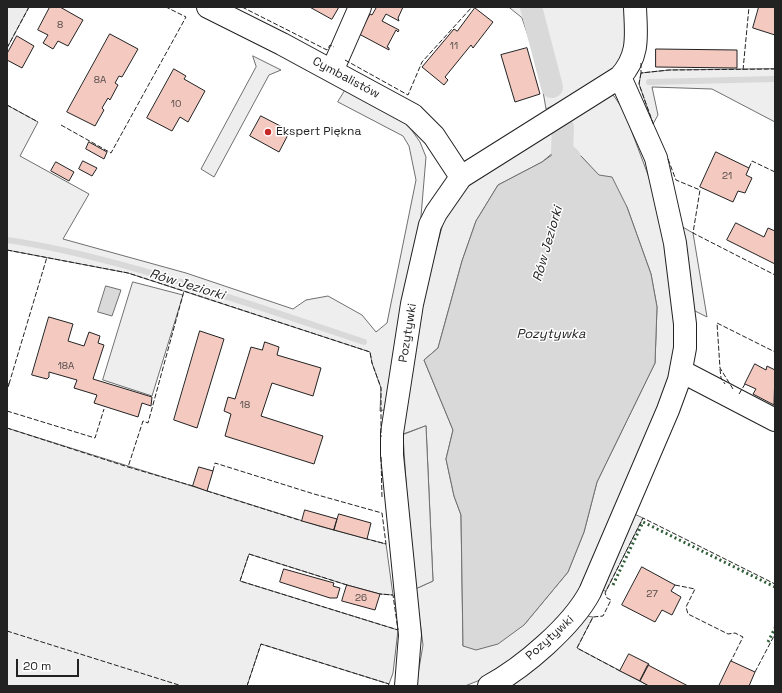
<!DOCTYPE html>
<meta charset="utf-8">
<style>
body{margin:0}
#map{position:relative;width:782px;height:693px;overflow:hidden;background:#fff;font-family:"Space Grotesk",sans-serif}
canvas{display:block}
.frame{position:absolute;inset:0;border:8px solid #222;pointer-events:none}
.scale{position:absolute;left:16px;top:659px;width:63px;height:18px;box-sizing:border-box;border:2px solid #222;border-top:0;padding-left:5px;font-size:12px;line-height:14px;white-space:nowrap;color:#222;-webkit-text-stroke:3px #fff;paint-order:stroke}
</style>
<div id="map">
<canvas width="782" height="693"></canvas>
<div class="frame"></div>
<div class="scale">20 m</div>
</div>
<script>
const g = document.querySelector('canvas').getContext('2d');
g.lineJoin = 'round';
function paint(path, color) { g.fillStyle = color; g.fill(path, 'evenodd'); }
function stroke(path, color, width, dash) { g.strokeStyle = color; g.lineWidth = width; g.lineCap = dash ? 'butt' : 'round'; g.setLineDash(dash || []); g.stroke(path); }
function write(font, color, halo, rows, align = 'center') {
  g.font = font + ' "Space Grotesk",sans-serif'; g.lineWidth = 3; g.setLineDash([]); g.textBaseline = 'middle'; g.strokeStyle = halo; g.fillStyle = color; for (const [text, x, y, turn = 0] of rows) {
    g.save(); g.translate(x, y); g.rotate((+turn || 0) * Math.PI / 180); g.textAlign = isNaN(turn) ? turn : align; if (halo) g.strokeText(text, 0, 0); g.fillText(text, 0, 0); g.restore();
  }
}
const green = new Path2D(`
 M 509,7 L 626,7 C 627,25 629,46 619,62 C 610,76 563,101 546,109 L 539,68 L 522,18 Z
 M 253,56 L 281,70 L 269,75 L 214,177 L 201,169 L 256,67 Z
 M 775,69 L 775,122 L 712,89 L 652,87 L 658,115 L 653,124 L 639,84 L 641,73 L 669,70 Z
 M 346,89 L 406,122 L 420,142 L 426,157 L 419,240 L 390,408 L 380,411 L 381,388 L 372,363 L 370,352 L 128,273 L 7,250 L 7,105 L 38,122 L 20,156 L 89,194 L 63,239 L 186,273 L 293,309 L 306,300 L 328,296 L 362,315 L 376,332 L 387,323 L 416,180 L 409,146 L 403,136 L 338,102 Z
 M 609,93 L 614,96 L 624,111 L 659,204 L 679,316 L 672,382 L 573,609 L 500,672 L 465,686 L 416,686 L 423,645 L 420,622 L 414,607 L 413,590 L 433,581 L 426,426 L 403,434 L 403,407 L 425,290 L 446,212 L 470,184 ZM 567,145 L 571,150 L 581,156 L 627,207 L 651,274 L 657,307 L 655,363 L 597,482 L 584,532 L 568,572 L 524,625 L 463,646 L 461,515 L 454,496 L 446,459 L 453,430 L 424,360 L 438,348 L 462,261 L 476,221 L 498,185 L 542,162 L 561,146 Z
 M 681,226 L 693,233 L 707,317 L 693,310 Z
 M 133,282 L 183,295 L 152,396 L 103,380 Z
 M 7,428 L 319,526 L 386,544 L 393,595 L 380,594 L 347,585 L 249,554 L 240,581 L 398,630 L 393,673 L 389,684 L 261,644 L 247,686 L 7,686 Z
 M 632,513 L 643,518 L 606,591 L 601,590 Z
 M 587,616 L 593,617 L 577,648 L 649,686 L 501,686 Z`);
paint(green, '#eee');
stroke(green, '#6f6f6f', 1);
const parking = new Path2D(`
 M 7,7 L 29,7 L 7,48 Z
 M 426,426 L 433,581 L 413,590 L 403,435 Z`);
paint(parking, '#ededed');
stroke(parking, '#6f6f6f', 1);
const water = new Path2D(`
 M 566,136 L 567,145 L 571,150 L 581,156 L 599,175 L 612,177 L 627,207 L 651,274 L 657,307 L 655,363 L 597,482 L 584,532 L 568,572 L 524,625 L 498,644 L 476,650 L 463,646 L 461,515 L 454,496 L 446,459 L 453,430 L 424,360 L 438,348 L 462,261 L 476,221 L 498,185 L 542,162 L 556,152 L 561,146 L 560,141 Z
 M 106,286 L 121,290 L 112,316 L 98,312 Z`);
paint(water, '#d9d9d9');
stroke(water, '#6f6f6f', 1);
stroke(new Path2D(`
 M 649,82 L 775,79
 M 7,240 C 51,246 94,257 137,269 C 214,291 289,317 364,342`), '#d9d9d9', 6);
stroke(new Path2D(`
 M 531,7 L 552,87
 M 563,127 L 562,151 L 570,158`), '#d9d9d9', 22);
const building = new Path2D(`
 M 50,7 L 60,7 L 83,20 L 68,46 L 58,41 L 53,49 L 43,43 L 48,35 L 38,30 Z
 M 310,7 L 339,7 L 332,19 Z
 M 373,7 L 403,7 L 398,18 L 399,21 L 386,14 L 382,21 L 399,30 L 398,32 L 396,30 L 387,47 L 389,48 L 389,50 L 359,34 L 370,14 L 372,15 L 376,8 Z
 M 759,7 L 775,7 L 775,35 L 753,28 Z
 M 475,8 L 493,22 L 473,48 L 471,45 L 445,77 L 448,80 L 444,85 L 422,67 L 454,29 L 457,31 Z
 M 110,34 L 138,49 L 122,77 L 119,76 L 115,83 L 118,85 L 110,100 L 108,98 L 102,108 L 104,110 L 95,126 L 67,112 Z
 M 17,36 L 34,46 L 22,68 L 7,60 L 7,54 Z
 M 527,48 L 540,94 L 515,102 L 501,55 Z
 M 656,49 L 737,50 L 737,68 L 656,67 Z
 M 174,69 L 186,76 L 184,79 L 205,91 L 188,122 L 180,117 L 172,131 L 147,118 Z
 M 261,116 L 290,131 L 279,152 L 250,136 Z
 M 89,142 L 107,152 L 104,159 L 86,149 Z
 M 716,152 L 749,168 L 746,175 L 752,178 L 745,193 L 738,191 L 733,202 L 700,187 Z
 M 83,161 L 97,168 L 92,176 L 79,169 Z
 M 56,162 L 74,172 L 69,181 L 51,171 Z
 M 736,223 L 764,237 L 768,228 L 775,231 L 775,264 L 727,240 Z
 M 49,317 L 73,324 L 68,341 L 84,346 L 89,332 L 100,336 L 98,343 L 104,345 L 93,379 L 152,397 L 151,406 L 142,403 L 138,417 L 94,403 L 97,395 L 74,388 L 77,380 L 49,372 L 49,377 L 47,379 L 32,375 Z
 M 200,331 L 224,339 L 197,428 L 174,420 Z
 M 265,342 L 279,347 L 277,355 L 321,368 L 313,396 L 272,383 L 261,416 L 323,436 L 314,464 L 225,436 L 231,414 L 224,411 L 228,397 L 235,399 L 251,347 L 262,350 Z
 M 755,364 L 766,370 L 767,366 L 775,370 L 774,405 L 753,394 L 756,389 L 745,384 Z
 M 199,467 L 213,471 L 207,491 L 193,486 Z
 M 305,510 L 337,519 L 334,530 L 302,521 Z
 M 339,514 L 371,523 L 367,539 L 334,530 Z
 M 642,567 L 675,585 L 671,591 L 681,597 L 672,615 L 662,610 L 655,622 L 622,605 Z
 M 284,569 L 334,583 L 333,586 L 340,588 L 337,598 L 330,598 L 280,582 Z
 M 347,585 L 380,594 L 375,610 L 342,601 Z
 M 629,654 L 649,664 L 640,681 L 620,671 Z
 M 731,661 L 755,672 L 749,686 L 719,686 Z
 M 648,665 L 688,686 L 649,686 L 640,681 Z`);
paint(building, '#f3c9c0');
stroke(building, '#222', 1);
const minor = new Path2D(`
 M 208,7 L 282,44 L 413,115 L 434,136 L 461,177
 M 332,71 L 360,7
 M 681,371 L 775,420
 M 406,686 L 410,635 L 392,455 L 392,433 L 412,304 L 430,225 L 436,213 L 461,177 L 620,77 C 640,55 636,35 635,7
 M 489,686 C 523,668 572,626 590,592 L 668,410 L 679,380 L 685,348 L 685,324 L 675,243 L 656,158 L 620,77`);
stroke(minor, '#222', 24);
stroke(minor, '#fff', 22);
stroke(new Path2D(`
 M 613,585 L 643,522 L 775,587
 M 768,642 L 775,628`), '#2f5e38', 3, [2, 3]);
stroke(new Path2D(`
 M 242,7 L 327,50 L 330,45 L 334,47
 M 7,48 L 29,7
 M 345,60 L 408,95 L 422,62 L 472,7
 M 641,63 L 641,73 L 669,70 L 775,69
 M 743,70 L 749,7
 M 641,73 L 639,84 L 654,126
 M 7,105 L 38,122
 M 61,125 L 111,153 L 186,17 L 166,7
 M 668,159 L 676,180 L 700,190 L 693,233 L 775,275
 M 749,168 L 752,161 L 775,172
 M 7,250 L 128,273 L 184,291
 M 720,369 L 721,378 L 725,384
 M 7,384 L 9,384 L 7,391
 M 9,384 L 47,257
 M 733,389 L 720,368 L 717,323 L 775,352
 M 739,394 L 745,384
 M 7,411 L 95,438 L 104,409
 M 7,428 L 128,467
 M 381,457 L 382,497
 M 213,471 L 215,463 L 314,494 L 382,513 L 386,544 L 367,539
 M 193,486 L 128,467 L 143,421 L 148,423 L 184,291 L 370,352 L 372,363 L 381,388 L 381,437
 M 207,491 L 302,521
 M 347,585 L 249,554 L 240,581 L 398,630 L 393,595 L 380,594
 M 675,585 L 695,589 L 686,607 L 688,614 L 728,634 L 735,633 L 743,637 L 731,661
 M 7,631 L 182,686
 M 620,671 L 577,648 L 593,617 L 603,616 L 611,600 L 607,598 L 605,593 L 643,518 L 775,584
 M 755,672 L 775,634
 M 247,686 L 261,644 L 389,684 L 388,686`), '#222', 1, [5, 2]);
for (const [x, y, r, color] of [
 [268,132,4,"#c62828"]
]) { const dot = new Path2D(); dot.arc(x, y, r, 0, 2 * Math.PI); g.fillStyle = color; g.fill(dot); stroke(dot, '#fff', 1.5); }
write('10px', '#564c4a', null, [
 ["8",60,25],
 ["11",454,46],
 ["8A",100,80],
 ["10",176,104],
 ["21",727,176],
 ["18A",66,366],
 ["18",245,405],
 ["27",652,594],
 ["26",361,598]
]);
write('12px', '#222', '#fff', [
 ["Cymbalistów",346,78,28],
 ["Pozytywki",408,333,-81],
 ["Pozytywki",550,638,-42]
]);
write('12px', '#222', '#fff', [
 ["Ekspert Piękna",276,132]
], 'left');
write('italic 13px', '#222', '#fff', [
 ["Rów Jeziorki",548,244,-74],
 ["Rów Jeziorki",187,285,17],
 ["Pozytywka",551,334]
]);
</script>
